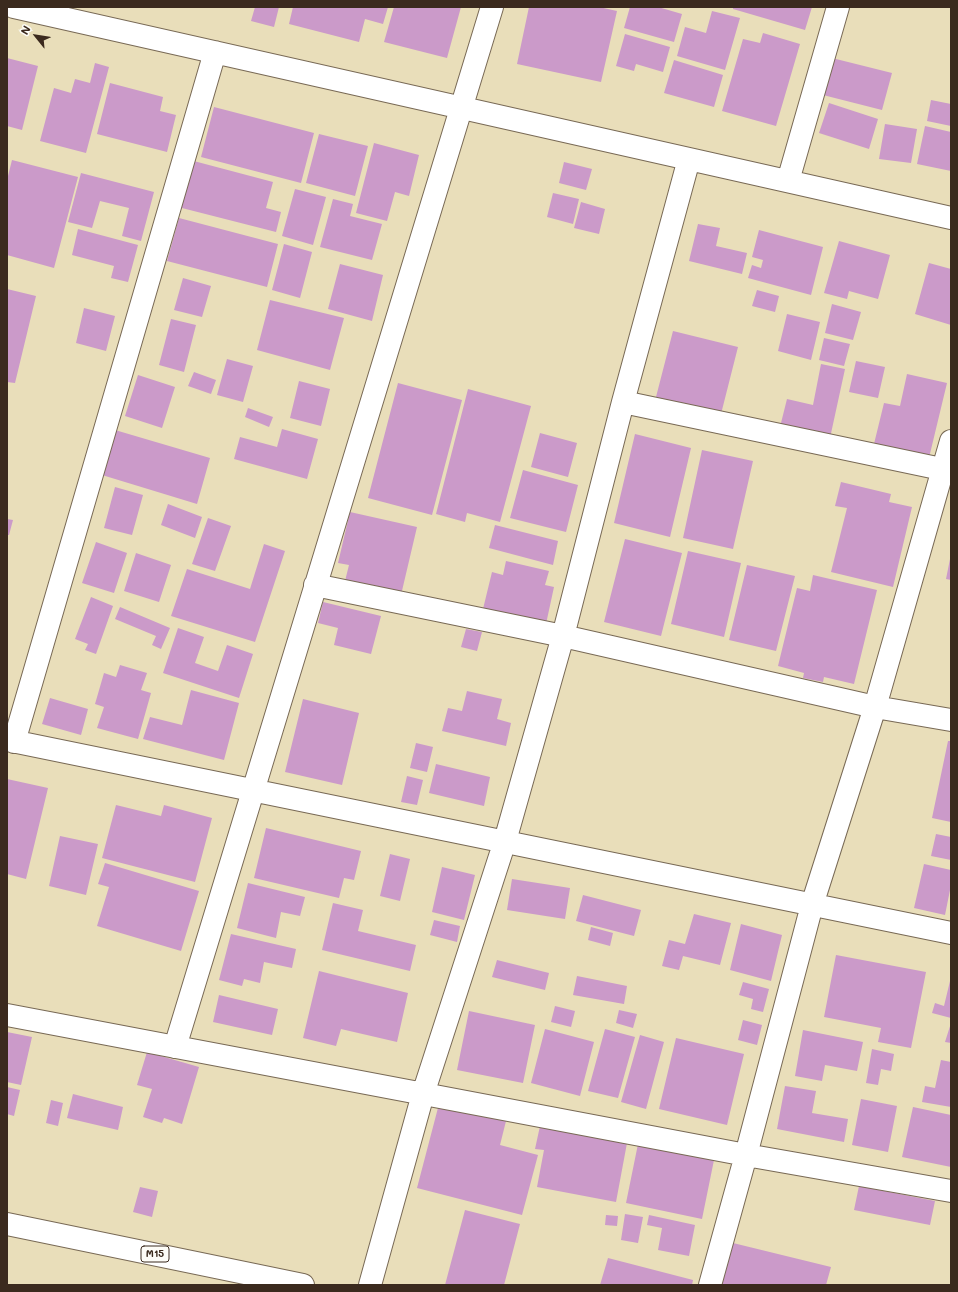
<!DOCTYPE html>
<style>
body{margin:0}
#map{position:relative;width:958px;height:1292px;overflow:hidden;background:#e9deba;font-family:Mali,sans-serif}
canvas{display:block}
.frame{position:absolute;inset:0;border:8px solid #3b2a1e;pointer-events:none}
.north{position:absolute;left:16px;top:16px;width:40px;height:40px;-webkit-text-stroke:3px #fdfcf7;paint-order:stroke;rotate:300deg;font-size:11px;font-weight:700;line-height:16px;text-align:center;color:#3b2a1e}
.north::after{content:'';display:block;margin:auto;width:14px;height:18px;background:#3b2a1e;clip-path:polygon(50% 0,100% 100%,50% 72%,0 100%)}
</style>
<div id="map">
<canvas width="958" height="1292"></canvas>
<div class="frame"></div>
<div class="north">N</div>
</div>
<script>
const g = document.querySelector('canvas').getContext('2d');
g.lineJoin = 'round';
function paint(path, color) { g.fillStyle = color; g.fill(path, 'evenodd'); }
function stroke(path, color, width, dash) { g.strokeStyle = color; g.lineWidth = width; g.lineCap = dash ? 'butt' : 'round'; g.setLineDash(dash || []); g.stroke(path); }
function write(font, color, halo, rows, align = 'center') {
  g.font = font + ' Mali,sans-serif'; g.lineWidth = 3; g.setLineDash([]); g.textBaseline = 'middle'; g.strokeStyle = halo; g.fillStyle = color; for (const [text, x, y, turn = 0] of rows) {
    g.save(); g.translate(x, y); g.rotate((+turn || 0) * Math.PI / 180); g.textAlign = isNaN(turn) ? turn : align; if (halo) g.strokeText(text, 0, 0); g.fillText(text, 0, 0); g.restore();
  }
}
paint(new Path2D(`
 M 255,7 L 279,7 L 274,27 L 251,21 Z
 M 293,7 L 388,7 L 383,24 L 365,19 L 359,42 L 289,24 Z
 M 394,7 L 461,7 L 447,58 L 384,42 Z
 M 529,7 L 599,7 L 617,11 L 601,82 L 517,64 Z
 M 630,7 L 658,7 L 682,14 L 674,42 L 624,28 Z
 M 733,7 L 812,7 L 805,30 L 733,9 Z
 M 712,11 L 740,18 L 725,70 L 677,56 L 685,27 L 706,33 Z
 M 763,33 L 800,44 L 776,126 L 722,111 L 743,39 L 760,43 Z
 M 625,34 L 670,47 L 663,72 L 636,64 L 634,71 L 616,66 Z
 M 7,58 L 38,66 L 22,130 L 7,126 Z
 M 832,58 L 892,73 L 882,110 L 823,95 Z
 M 674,60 L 723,75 L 714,107 L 664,93 Z
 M 95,63 L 109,67 L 86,153 L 40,141 L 54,88 L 71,93 L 75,79 L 90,83 Z
 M 110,83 L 163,97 L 160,111 L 176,115 L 167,152 L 97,134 Z
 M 931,100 L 951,104 L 951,126 L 927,121 Z
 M 829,103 L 878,119 L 869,149 L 819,133 Z
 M 214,107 L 314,133 L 301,183 L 201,157 Z
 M 885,124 L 917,129 L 911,163 L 879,159 Z
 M 925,126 L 951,132 L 951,171 L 917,164 Z
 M 319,134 L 368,146 L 355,196 L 306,183 Z
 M 374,143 L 419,155 L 409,196 L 395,192 L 387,221 L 356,213 Z
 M 12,160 L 78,177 L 54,268 L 7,255 L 7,180 Z
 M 190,160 L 273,182 L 266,208 L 281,212 L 276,232 L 178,207 Z
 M 564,162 L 592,169 L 586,190 L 559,183 Z
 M 81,173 L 154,192 L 141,241 L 122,236 L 129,208 L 100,201 L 92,228 L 68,222 Z
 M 295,189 L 326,197 L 313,245 L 282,236 Z
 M 553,193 L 579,199 L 573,224 L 547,217 Z
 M 333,199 L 353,204 L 350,216 L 382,224 L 372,260 L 320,247 Z
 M 581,202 L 605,209 L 599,234 L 574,228 Z
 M 179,218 L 278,244 L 267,287 L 167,261 Z
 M 698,224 L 720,228 L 716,246 L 747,253 L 742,274 L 689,261 Z
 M 78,229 L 138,245 L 128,282 L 111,278 L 114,266 L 72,255 Z
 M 759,230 L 823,247 L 811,295 L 748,278 L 752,265 L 761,268 L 763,260 L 752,257 Z
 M 839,241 L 890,255 L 878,299 L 849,291 L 847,299 L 824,293 Z
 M 284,244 L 312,252 L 300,298 L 272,290 Z
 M 929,263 L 951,269 L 951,325 L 915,314 Z
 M 340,264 L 383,275 L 372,321 L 328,309 Z
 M 183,278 L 211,286 L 202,317 L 174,310 Z
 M 7,289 L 36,296 L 15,383 L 7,382 Z
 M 757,290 L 779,296 L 775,312 L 752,306 Z
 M 270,300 L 344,318 L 330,370 L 257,350 Z
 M 832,304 L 861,312 L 853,340 L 825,333 Z
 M 84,308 L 115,316 L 106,351 L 76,343 Z
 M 787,314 L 820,322 L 811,360 L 778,351 Z
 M 171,319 L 196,325 L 184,372 L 159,365 Z
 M 673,331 L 738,347 L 721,414 L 656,397 Z
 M 824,338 L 850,344 L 844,366 L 819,360 Z
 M 227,359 L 253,366 L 243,402 L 217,395 Z
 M 856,361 L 885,367 L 878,398 L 849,392 Z
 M 821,364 L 845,369 L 830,438 L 780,427 L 787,399 L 813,405 Z
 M 194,372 L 216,380 L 211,394 L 188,386 Z
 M 907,374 L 947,383 L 928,462 L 873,448 L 884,403 L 900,406 Z
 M 138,375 L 175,387 L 162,428 L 125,416 Z
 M 299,381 L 330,389 L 321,426 L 290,418 Z
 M 398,383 L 462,400 L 432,515 L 368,498 Z
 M 468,389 L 531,406 L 500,522 L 467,513 L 465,522 L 436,514 Z
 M 248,408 L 273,417 L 269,427 L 245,417 Z
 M 282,429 L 318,439 L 307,479 L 234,459 L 240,437 L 277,447 Z
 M 115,430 L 210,458 L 197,504 L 102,475 Z
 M 540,433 L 577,443 L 568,477 L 531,467 Z
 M 635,434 L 691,448 L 670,537 L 614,523 Z
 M 702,450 L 753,461 L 733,549 L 683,538 Z
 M 523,470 L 578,485 L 566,532 L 510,518 Z
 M 841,482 L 891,494 L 889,502 L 912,507 L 893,587 L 831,572 L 847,508 L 835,506 Z
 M 115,487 L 143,495 L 132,535 L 104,528 Z
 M 168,504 L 202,517 L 195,538 L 161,525 Z
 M 350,512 L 417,527 L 401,595 L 345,581 L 349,565 L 338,563 Z
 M 208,518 L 231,526 L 215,571 L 192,564 Z
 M 7,519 L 13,520 L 9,535 L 7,535 Z
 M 495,525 L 558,541 L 553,565 L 489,548 Z
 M 625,539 L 682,553 L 661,636 L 604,622 Z
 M 96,542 L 127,553 L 114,593 L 82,583 Z
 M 264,544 L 285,551 L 255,642 L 171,616 L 187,569 L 250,589 Z
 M 688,551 L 741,563 L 724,637 L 671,624 Z
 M 136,553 L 171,565 L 159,602 L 124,591 Z
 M 950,559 L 951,559 L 951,580 L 946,579 Z
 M 506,561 L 549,571 L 545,585 L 554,587 L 546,624 L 483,609 L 492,572 L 503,575 Z
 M 747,565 L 795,576 L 776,651 L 729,640 Z
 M 813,575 L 877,590 L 854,684 L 824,677 L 823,682 L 803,678 L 804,673 L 778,666 L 797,588 L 810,591 Z
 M 91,597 L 113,606 L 96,654 L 85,650 L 88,644 L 75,639 Z
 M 323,602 L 381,616 L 371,654 L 334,645 L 338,628 L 318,623 Z
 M 120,607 L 170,628 L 161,649 L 152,645 L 156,636 L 115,619 Z
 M 178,628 L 204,637 L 195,663 L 218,671 L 227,645 L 253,654 L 239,698 L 163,673 Z
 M 466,629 L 482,632 L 477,651 L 461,647 Z
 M 120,665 L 147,673 L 141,690 L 151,693 L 138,739 L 97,728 L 104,707 L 95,704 L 104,673 L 116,677 Z
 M 191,690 L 239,703 L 224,760 L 143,739 L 150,717 L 182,725 Z
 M 467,691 L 502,699 L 497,719 L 511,723 L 506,746 L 442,731 L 448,708 L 462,711 Z
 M 50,698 L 88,709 L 81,735 L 42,724 Z
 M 303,699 L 359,713 L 342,785 L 285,772 Z
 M 948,741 L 951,741 L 951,822 L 932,818 Z
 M 416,743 L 433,747 L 427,772 L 410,768 Z
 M 436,764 L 490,777 L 484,806 L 429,793 Z
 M 407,776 L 423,780 L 417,805 L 401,802 Z
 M 7,779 L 48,788 L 26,879 L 7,874 Z
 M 116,805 L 161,816 L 164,805 L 212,818 L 195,882 L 102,858 Z
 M 266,828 L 361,851 L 354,880 L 344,878 L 339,898 L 254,878 Z
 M 936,834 L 951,837 L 951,860 L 931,856 Z
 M 60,836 L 98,844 L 86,895 L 49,886 Z
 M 390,854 L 410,859 L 400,901 L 380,896 Z
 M 105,863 L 199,891 L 181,951 L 97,926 L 109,887 L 98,884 Z
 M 924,864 L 951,870 L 951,885 L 945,915 L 914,908 Z
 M 442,867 L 475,875 L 464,920 L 432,912 Z
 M 512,879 L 570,888 L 565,919 L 507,910 Z
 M 248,883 L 305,897 L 300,916 L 281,912 L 276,938 L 237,928 Z
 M 583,895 L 641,910 L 634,936 L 576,921 Z
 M 333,903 L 363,910 L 358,931 L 416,945 L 410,971 L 322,950 Z
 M 694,914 L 731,923 L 720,965 L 683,956 L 679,970 L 662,966 L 669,940 L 685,944 Z
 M 434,920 L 460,926 L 457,942 L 430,935 Z
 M 741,924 L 782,935 L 771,981 L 730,970 Z
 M 591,927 L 613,933 L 610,946 L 588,940 Z
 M 231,934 L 296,949 L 292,968 L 264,962 L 260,983 L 244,979 L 242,986 L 219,980 Z
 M 836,955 L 926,972 L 911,1048 L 878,1042 L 881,1028 L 824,1017 Z
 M 497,960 L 549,973 L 545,990 L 492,977 Z
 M 319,971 L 408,993 L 397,1042 L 341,1029 L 336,1046 L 303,1038 Z
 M 577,976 L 627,986 L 624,1004 L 573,995 Z
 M 950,981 L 951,1018 L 932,1013 L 935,1003 L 944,1006 Z
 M 743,982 L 769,989 L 763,1012 L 751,1009 L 753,999 L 739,995 Z
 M 219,995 L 278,1009 L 272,1035 L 213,1022 Z
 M 555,1006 L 575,1011 L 571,1027 L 551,1022 Z
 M 619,1010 L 637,1014 L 633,1028 L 616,1023 Z
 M 469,1011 L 535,1025 L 523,1083 L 457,1070 Z
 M 743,1020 L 762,1025 L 757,1045 L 738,1040 Z
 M 951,1023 L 951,1043 L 945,1042 Z
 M 545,1029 L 594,1042 L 580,1096 L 531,1083 Z
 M 605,1029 L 635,1037 L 618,1098 L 588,1091 Z
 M 803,1030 L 863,1042 L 857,1071 L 825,1065 L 822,1081 L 795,1076 Z
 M 7,1032 L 32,1037 L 21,1085 L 7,1082 Z
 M 640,1035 L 664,1042 L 646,1109 L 621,1102 Z
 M 676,1038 L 744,1054 L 727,1125 L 659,1109 Z
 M 872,1049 L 894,1054 L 891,1071 L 881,1069 L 878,1085 L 866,1083 Z
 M 147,1052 L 199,1067 L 182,1124 L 164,1118 L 162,1123 L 143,1117 L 152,1089 L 137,1085 Z
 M 941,1060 L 951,1062 L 951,1107 L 922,1102 L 925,1086 L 935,1088 Z
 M 785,1086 L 816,1091 L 812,1113 L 848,1119 L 844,1142 L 777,1129 Z
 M 7,1087 L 20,1090 L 14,1116 L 7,1114 Z
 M 73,1094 L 123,1107 L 118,1130 L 67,1118 Z
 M 861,1099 L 897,1106 L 888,1152 L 852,1145 Z
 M 51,1100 L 63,1103 L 58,1126 L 46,1123 Z
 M 439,1104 L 506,1121 L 500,1145 L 538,1155 L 522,1215 L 417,1188 Z
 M 913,1107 L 951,1115 L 951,1167 L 902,1157 Z
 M 540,1126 L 627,1143 L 616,1202 L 537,1187 L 544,1150 L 535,1149 Z
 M 638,1144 L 714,1160 L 702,1219 L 626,1203 Z
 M 859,1186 L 935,1201 L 930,1225 L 854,1210 Z
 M 140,1187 L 158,1191 L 152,1217 L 133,1212 Z
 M 465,1210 L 520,1224 L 504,1285 L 445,1285 Z
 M 625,1214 L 643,1217 L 638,1243 L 621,1240 Z
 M 606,1215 L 618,1216 L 617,1226 L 605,1225 Z
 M 649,1215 L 695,1225 L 689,1256 L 658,1250 L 662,1228 L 647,1225 Z
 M 733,1243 L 831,1267 L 826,1285 L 722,1285 Z
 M 608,1258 L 693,1280 L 692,1285 L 600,1285 Z`), '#cb9ac9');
const minor = new Path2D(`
 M 14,7 L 951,218
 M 788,181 L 838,7
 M 623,402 L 951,471
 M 315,585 L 563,636 L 875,707 L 951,720
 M 7,740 L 951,933
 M 14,742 L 215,52
 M 7,1015 L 746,1155 L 951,1191
 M 175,1047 L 492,7
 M 370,1285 L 423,1094 L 505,841 L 563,636 L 623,402 L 689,159
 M 710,1285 L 746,1155 L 812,905 L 875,707 L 951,441`);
const highway = new Path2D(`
 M 7,1224 L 303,1285`);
stroke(minor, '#786955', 24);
stroke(highway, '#786955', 24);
stroke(minor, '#fff', 22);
stroke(highway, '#fff', 22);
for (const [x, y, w] of [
 [155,1254,28]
]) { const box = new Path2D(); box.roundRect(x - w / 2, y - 8, w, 16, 3); g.fillStyle = '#fdfcf7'; g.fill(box); stroke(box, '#3b2a1e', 1); }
write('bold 10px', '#3b2a1e', null, [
 ["M15",155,1254]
]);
</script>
